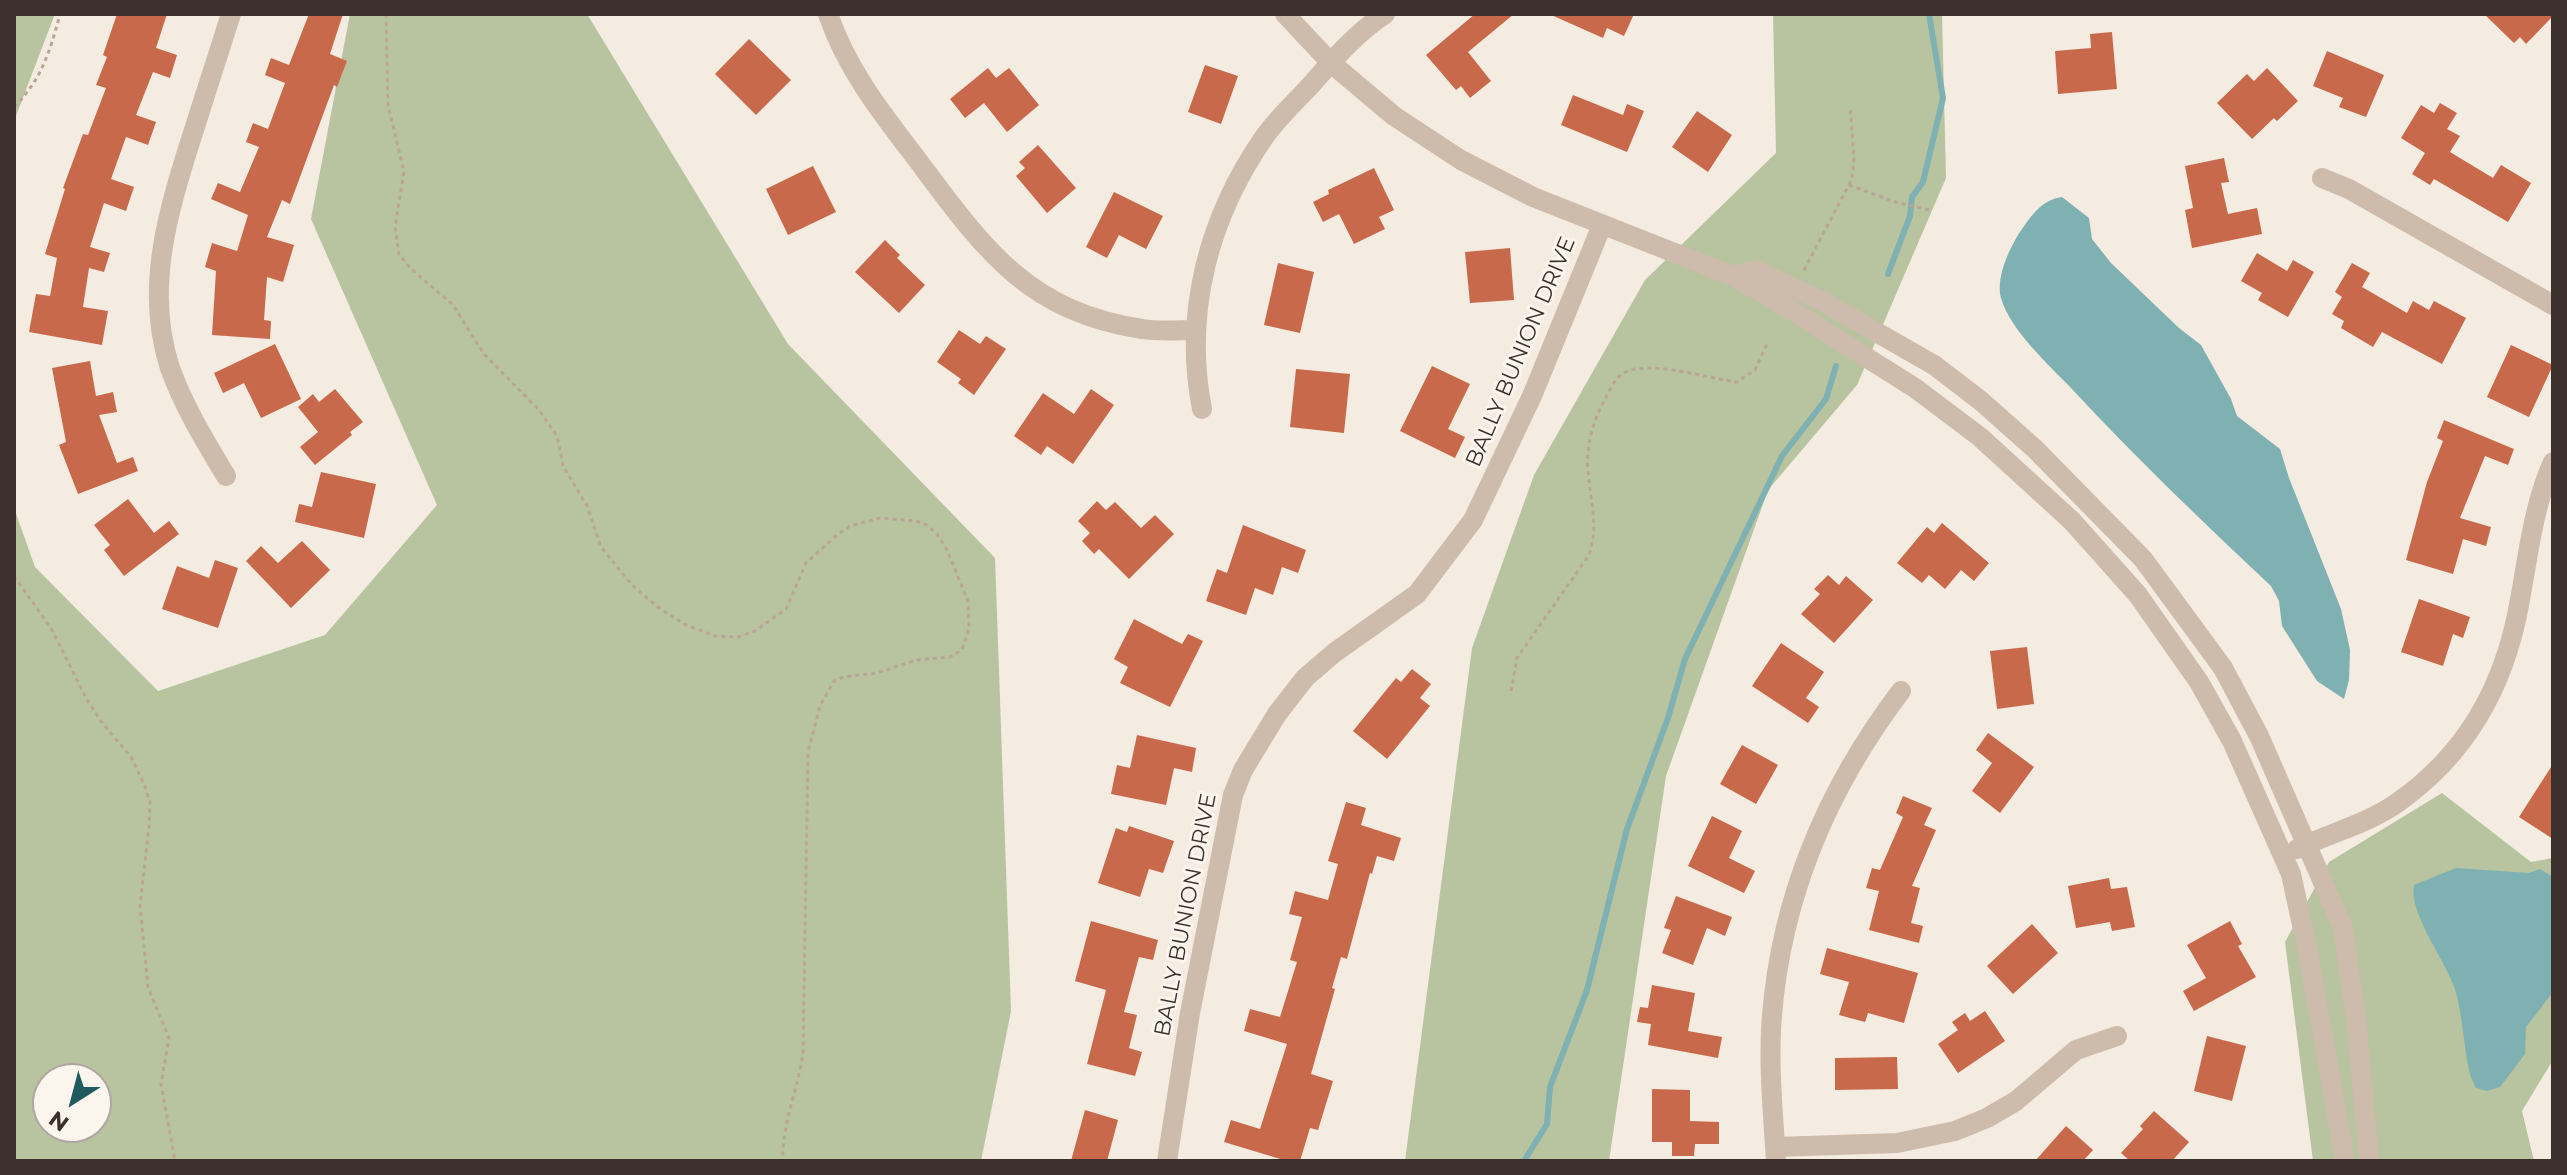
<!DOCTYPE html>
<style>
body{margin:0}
#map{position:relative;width:2567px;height:1175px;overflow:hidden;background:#f4ebe1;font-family:Montserrat,sans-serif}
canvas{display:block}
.frame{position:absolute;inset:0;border:16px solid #3b302b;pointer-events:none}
.north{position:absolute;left:32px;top:1063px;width:80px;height:80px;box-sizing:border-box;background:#fbf5ee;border:2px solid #aea6a0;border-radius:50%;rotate:216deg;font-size:22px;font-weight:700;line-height:32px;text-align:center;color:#3b302b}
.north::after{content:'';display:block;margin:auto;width:28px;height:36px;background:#1f5a5e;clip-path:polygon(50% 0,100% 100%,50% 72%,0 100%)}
</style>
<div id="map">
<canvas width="2567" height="1175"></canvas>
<div class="frame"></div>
<div class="north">N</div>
</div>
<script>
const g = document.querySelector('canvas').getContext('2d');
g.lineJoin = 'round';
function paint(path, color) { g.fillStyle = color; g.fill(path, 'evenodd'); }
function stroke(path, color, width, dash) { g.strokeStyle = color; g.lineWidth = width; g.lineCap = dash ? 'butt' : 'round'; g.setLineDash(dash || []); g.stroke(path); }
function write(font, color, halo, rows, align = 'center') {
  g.font = font + ' Montserrat,sans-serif'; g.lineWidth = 6; g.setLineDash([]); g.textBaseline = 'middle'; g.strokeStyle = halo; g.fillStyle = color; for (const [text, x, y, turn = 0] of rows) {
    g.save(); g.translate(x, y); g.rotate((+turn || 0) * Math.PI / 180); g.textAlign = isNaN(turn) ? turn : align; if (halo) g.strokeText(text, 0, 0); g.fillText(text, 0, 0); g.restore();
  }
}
paint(new Path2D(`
 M 14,14 L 55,14 L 14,121 Z
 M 350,14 L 587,14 L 788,344 L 995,558 L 1011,1011 L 981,1161 L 14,1161 L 14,508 L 35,567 L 158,691 L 325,635 L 437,505 L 311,219 ZM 48,1079 L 96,1079 L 96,1127 L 48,1127 Z
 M 1773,14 L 1942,14 L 1946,178 L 1857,385 L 1768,490 L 1666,776 L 1609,1161 L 1405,1161 L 1472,648 L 1534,475 L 1645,280 L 1776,153 Z
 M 2442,793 L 2531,862 L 2553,858 L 2553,1060 L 2522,1111 L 2534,1161 L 2313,1161 L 2285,942 L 2329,862 Z`), '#b8c4a0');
paint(new Path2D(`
 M 2062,197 L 2089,218 L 2092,239 L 2111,263 L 2179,328 L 2201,345 L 2231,399 L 2237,416 L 2280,449 L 2289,478 L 2341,609 L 2350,650 L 2349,680 L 2344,699 L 2317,681 L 2282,626 L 2279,601 L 2271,586 C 2203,522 2136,458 2072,389 C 2049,365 2010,330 2001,298 C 1996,278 2008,252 2018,235 C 2030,218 2040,200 2062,197 Z
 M 2456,868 L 2529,873 L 2540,869 L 2553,877 L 2553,992 L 2526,1027 L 2525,1054 L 2500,1087 L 2487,1091 L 2476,1088 L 2471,1077 C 2463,1049 2463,1009 2453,984 C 2443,958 2408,910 2414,885 Z`), '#7fb0b2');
stroke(new Path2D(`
 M 1888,274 L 1910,216 L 1912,197 L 1923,182 L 1943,98 L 1929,14
 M 1524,1161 L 1547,1124 L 1550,1087 L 1587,990 L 1627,829 L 1668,718 L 1685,659 L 1782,456 L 1826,399 L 1836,366`), '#7fb0b2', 6);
paint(new Path2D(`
 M 117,14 L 167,14 L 156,48 L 177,55 L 170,78 L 153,72 L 136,115 L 156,122 L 148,145 L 126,137 L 111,179 L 134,187 L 126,211 L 104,203 L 90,247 L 110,253 L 104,272 L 89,268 L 83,307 L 108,311 L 102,345 L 29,332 L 36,294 L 50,296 L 57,258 L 45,254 L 65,189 L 63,188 L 83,134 L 88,135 L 106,88 L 96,85 L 107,57 L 103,55 Z
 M 309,14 L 343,14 L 330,54 L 347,61 L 337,87 L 334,85 L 290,204 L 282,200 L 267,237 L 294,245 L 283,282 L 267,277 L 264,320 L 271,321 L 270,339 L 212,335 L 216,271 L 205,267 L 212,243 L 237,251 L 248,215 L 211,199 L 218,183 L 240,192 L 259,147 L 246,142 L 253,123 L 268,129 L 285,83 L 265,75 L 271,58 L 289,65 Z
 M 1475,14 L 1514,14 L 1468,52 L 1491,81 L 1470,98 L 1461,86 L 1456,90 L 1426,55 Z
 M 1549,14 L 1634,14 L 1624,36 L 1607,28 L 1603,38 Z
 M 2484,14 L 2553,14 L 2553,16 L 2526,44 L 2520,37 L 2514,43 Z
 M 2112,32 L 2117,89 L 2058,94 L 2055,51 L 2091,48 L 2090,34 Z
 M 749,39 L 791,80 L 756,115 L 715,74 Z
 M 2327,51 L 2384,75 L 2366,117 L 2339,107 L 2343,98 L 2313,86 Z
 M 1205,65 L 1238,76 L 1221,124 L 1188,112 Z
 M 988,68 L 996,78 L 1009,68 L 1039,105 L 1007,132 L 984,103 L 965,118 L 950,99 Z
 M 2267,68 L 2298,101 L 2277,121 L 2274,118 L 2252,139 L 2217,103 L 2247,74 L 2254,81 Z
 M 1573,95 L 1623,115 L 1627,104 L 1644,111 L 1627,152 L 1561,125 Z
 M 2440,103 L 2457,113 L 2447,129 L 2460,136 L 2450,152 L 2493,178 L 2501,165 L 2531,183 L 2508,222 L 2434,179 L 2430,185 L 2412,174 L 2425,153 L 2401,138 L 2421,105 L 2434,113 Z
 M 1697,111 L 1732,135 L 1708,172 L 1672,147 Z
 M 1038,145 L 1076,188 L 1047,213 L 1016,176 L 1025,168 L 1019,162 Z
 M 2224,158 L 2229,182 L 2221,183 L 2228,214 L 2257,208 L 2262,234 L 2192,248 L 2185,210 L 2193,208 L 2185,166 Z
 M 813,166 L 836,212 L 788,235 L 766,189 Z
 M 1374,168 L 1394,210 L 1379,217 L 1385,229 L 1354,244 L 1339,214 L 1323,222 L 1313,202 L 1329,194 L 1328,190 Z
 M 1114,192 L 1163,216 L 1146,249 L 1119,235 L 1107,258 L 1086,247 Z
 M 885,240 L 900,255 L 897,258 L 925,285 L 899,313 L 855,272 Z
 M 1510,248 L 1514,300 L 1470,303 L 1465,252 Z
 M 2257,253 L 2287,271 L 2293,260 L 2314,272 L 2288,317 L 2258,300 L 2262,293 L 2241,281 Z
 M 1278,263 L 1314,272 L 1300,333 L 1264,325 Z
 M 2352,263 L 2370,273 L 2362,287 L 2407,313 L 2413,301 L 2429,310 L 2434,301 L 2466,318 L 2442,364 L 2382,332 L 2373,347 L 2341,328 L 2344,321 L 2332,314 L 2342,297 L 2335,292 Z
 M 959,330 L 980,344 L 986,336 L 1006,349 L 974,395 L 958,383 L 961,379 L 937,362 Z
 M 275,344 L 301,399 L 261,418 L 244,383 L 223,393 L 214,373 Z
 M 2511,345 L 2553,365 L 2529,417 L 2487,397 Z
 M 90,361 L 96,396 L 113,392 L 117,412 L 99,415 L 117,463 L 133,457 L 138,471 L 78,494 L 59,445 L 66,442 L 52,368 Z
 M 1432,366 L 1470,384 L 1448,429 L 1465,437 L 1455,458 L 1400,431 Z
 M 1296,369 L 1350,374 L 1344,433 L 1290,427 Z
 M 335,389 L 363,422 L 350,432 L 352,435 L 315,465 L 300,447 L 318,432 L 298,407 L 313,394 L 319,402 Z
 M 1091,389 L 1114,405 L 1073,464 L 1047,446 L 1041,455 L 1014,436 L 1043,393 L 1074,414 Z
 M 2444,420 L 2514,449 L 2508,465 L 2485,456 L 2460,518 L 2491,527 L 2486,546 L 2463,539 L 2453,574 L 2406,560 L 2427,482 L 2443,441 L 2437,438 Z
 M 321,472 L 376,484 L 364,538 L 295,522 L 299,504 L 312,507 Z
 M 128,499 L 154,533 L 169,521 L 179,534 L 124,576 L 104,550 L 110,545 L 94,525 Z
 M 1097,501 L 1106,510 L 1115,502 L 1141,528 L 1155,515 L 1174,534 L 1129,579 L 1099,549 L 1094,554 L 1082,541 L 1090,533 L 1078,521 Z
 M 1942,523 L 1989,563 L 1974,581 L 1961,570 L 1945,589 L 1929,575 L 1922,583 L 1897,563 L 1927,527 L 1934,533 Z
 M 1243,525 L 1306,550 L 1298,573 L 1282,567 L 1273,595 L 1255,588 L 1246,615 L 1206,601 L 1217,569 L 1227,573 Z
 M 302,541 L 330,570 L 291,608 L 246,561 L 261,546 L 278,563 Z
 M 215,560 L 238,568 L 218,628 L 162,609 L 177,566 L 209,578 Z
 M 1828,575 L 1839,585 L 1846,576 L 1873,600 L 1834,643 L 1801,614 L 1820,594 L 1814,589 Z
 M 2419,599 L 2470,617 L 2463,638 L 2453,634 L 2443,666 L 2401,652 Z
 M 1134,619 L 1182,644 L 1188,634 L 1203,641 L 1170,707 L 1120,683 L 1128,667 L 1114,659 Z
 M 1781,643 L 1824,672 L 1806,698 L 1819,707 L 1808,723 L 1752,686 Z
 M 2027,647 L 2034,704 L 1997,709 L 1990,651 Z
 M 1412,669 L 1431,684 L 1420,698 L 1430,706 L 1387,759 L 1353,731 L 1396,678 L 1401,682 Z
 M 1988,733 L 2034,767 L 2000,813 L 1972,791 L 1992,763 L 1976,750 Z
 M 1137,735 L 1196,748 L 1192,772 L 1174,768 L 1166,805 L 1111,794 L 1117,765 L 1130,768 Z
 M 1742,745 L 1778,765 L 1756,804 L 1720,784 Z
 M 2553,764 L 2553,839 L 2519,817 Z
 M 1903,796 L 1932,808 L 1924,825 L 1936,830 L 1912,886 L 1920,888 L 1911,923 L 1923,926 L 1919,943 L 1869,930 L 1879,891 L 1866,888 L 1872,868 L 1880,870 L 1903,817 L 1896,813 Z
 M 1346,802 L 1366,808 L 1361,825 L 1401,838 L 1394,861 L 1377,856 L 1372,874 L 1370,873 L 1347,959 L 1341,957 L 1332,988 L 1335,989 L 1311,1074 L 1333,1081 L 1318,1130 L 1310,1128 L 1300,1161 L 1287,1161 L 1224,1142 L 1231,1120 L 1260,1129 L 1287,1044 L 1244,1031 L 1250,1009 L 1280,1017 L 1297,962 L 1290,960 L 1302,917 L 1289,914 L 1295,891 L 1328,900 L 1338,864 L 1328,861 Z
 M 1712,816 L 1742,831 L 1729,858 L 1755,871 L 1744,893 L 1688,866 Z
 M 1129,826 L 1174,841 L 1163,873 L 1149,869 L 1140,897 L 1098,883 L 1116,828 L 1127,832 Z
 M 2109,878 L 2111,889 L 2127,887 L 2135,927 L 2112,931 L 2110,922 L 2076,928 L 2068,886 Z
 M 1676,896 L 1732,917 L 1725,936 L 1707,928 L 1693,965 L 1662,953 L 1671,930 L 1664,928 Z
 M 1091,921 L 1158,940 L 1153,960 L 1139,957 L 1124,1012 L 1137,1015 L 1129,1048 L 1142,1052 L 1135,1076 L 1087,1064 L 1106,990 L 1075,981 Z
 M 2230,921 L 2242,944 L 2238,946 L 2256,977 L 2194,1011 L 2183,991 L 2206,978 L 2187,945 Z
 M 2032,924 L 2058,953 L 2013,994 L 1987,966 Z
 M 1827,948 L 1918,973 L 1904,1023 L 1868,1013 L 1865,1022 L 1839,1015 L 1849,982 L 1820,974 Z
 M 1652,985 L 1695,993 L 1688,1031 L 1722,1037 L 1718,1058 L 1648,1045 L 1651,1024 L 1637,1022 L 1640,1007 L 1648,1008 Z
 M 1985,1011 L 2005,1041 L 1958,1073 L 1938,1044 L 1958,1030 L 1952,1022 L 1965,1013 L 1970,1021 Z
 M 2207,1036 L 2246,1046 L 2232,1101 L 2194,1091 Z
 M 1897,1057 L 1898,1089 L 1835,1090 L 1835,1058 Z
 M 1652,1089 L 1690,1090 L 1690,1121 L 1719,1122 L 1719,1144 L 1695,1144 L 1694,1156 L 1672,1156 L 1672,1142 L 1652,1142 Z
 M 1085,1110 L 1118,1120 L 1107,1161 L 1071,1161 Z
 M 2154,1111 L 2189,1142 L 2172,1161 L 2130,1161 L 2121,1153 L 2143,1129 L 2140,1126 Z
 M 2066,1126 L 2093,1150 L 2083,1161 L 2035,1161 Z`), '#c8694b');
stroke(new Path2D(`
 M 386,14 L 388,105 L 404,172 L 395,227 L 399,254 L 410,268 L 453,305 L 484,354 L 539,410 L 550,426 L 557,436 L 563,466 L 587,506 L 601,547 L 632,585 L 660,609 L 686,625 L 715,636 L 738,637 L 755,631 L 786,609 L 806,563 L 837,535 L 850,526 L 880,518 L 916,521 L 927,525 L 937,534 L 947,550 L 968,601 L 969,629 L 962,650 L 950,657 L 916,660 L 877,673 L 843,677 L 834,681 L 820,706 L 808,752 L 803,1054 C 798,1088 781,1128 783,1161
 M 14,107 C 41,80 49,54 59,18
 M 1849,185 L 1895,202 L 1930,210
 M 1804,270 L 1852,179 L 1854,158 L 1850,106
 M 14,576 L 52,630 L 87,700 L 103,724 L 131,757 L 144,784 L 150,802 L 149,827 L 140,906 L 148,987 L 169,1038 L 161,1084 L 175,1161
 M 1511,691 L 1517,658 L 1589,555 C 1599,524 1590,501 1588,470 C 1586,448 1592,424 1602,405 C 1607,395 1613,381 1622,374 C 1646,358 1710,379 1737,382 L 1755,370 L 1767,344`), '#b9a596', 3, [4, 4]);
stroke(new Path2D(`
 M 828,14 C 846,67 879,110 913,154 C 980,243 1023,311 1142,329 C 1159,332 1179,330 1196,330
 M 1285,14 L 1331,63 L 1394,116 L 1461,160 L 1533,197 L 1733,276 L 1775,300 L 1915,388 L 1980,437 L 2072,521 L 2138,595 L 2199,682 L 2232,741 L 2291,874 L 2308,952 L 2345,1161
 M 2322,178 L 2349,189 L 2553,305
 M 1733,276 L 1755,270 L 1820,300 L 1934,365 L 1981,401 L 2035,449 L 2143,559 L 2223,668 L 2259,736 L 2343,928 L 2356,1018 L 2369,1161
 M 1202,409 C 1183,312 1209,216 1265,136 C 1278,118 1295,102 1310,86 C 1332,61 1357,32 1385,14
 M 226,476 C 205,441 184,407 170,368 C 144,289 168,212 192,136 C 205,95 218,55 231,14
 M 2297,849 C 2330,833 2367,824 2397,803 C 2467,754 2504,687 2519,605 C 2528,558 2533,506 2553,462
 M 1775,1147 L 1897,1143 L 1955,1131 L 1987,1118 L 2016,1101 L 2076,1050 L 2117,1036
 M 1167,1161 L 1190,1013 L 1233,795 L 1243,770 L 1277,714 L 1305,678 L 1334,653 L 1417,594 L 1473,520 L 1532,396 L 1602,225
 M 1776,1161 C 1773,1112 1768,1063 1772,1015 C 1782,894 1829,786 1901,691`), '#cdbbac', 20);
write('22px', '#3b302b', '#fbf5ee', [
 ["BALLY BUNION DRIVE",1521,352,-67],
 ["BALLY BUNION DRIVE",1186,915,-79]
]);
</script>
